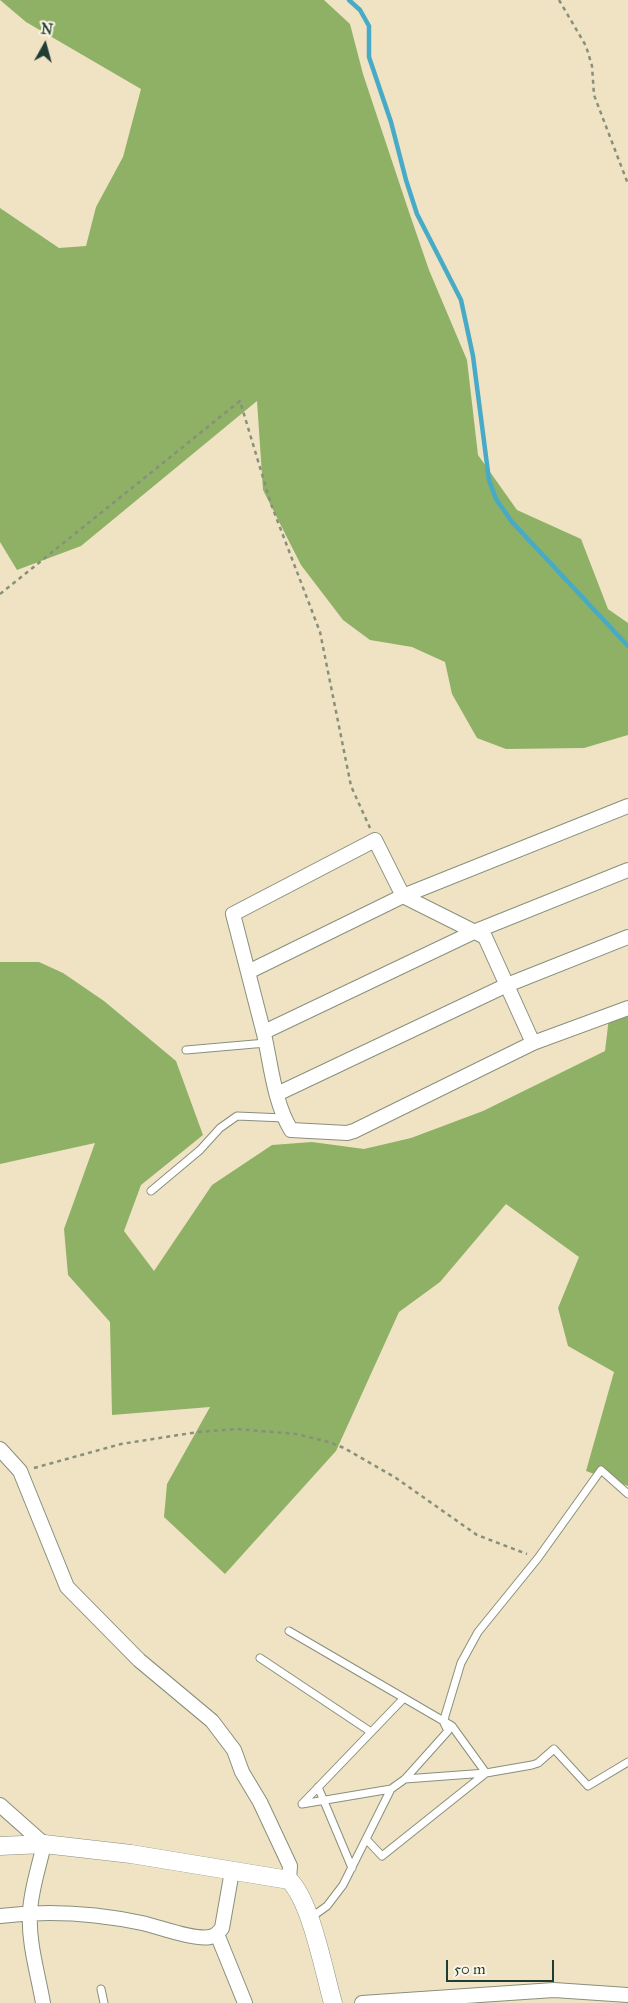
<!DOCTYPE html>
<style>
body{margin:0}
#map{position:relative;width:628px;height:2003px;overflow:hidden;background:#f0e3c4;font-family:"IM FELL Great Primer",serif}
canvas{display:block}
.north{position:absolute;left:20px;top:20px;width:50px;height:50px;-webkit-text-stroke:4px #fcf5e5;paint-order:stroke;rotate:7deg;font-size:14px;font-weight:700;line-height:20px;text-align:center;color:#1f3d34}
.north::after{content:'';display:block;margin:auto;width:18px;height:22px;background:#1f3d34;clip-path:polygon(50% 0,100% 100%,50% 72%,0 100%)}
.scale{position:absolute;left:446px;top:1960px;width:108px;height:22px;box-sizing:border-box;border:2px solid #1f3d34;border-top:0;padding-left:6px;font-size:15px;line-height:18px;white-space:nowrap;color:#1f3d34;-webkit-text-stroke:4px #fcf5e5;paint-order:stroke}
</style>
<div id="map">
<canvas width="628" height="2003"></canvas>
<div class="north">N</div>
<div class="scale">50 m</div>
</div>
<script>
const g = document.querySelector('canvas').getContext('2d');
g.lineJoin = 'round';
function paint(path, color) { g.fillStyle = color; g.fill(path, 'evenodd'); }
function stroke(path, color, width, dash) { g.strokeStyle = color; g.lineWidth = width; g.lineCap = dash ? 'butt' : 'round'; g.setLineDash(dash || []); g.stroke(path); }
paint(new Path2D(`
 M 0,0 L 324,0 L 350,24 L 363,74 L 409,212 L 429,270 L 467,360 L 478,455 L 517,510 L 581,539 L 608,609 L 628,623 L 628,735 L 584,748 L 506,749 L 477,738 L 452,694 L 445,662 L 412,647 L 370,640 L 343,620 L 301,565 L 263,490 L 257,401 L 81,546 L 17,570 L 0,542 L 0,208 L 59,248 L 86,246 L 96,207 L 123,157 L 141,89 L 26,22 Z
 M 0,962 L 39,962 L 63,973 L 104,1001 L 176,1061 L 203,1135 L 141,1185 L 124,1231 L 154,1271 L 212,1185 L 272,1145 L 312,1142 L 364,1149 L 411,1138 L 483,1111 L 605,1051 L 610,1009 L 628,1002 L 628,1486 L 586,1471 L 614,1372 L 568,1346 L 558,1308 L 579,1257 L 506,1204 L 440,1282 L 399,1312 L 336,1451 L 225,1574 L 164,1517 L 167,1484 L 210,1407 L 112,1415 L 110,1322 L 68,1275 L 64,1229 L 95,1143 L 0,1164 Z`), '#8eb166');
stroke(new Path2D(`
 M 349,0 L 360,10 L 369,26 L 369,57 L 391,122 L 406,180 L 417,214 L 461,300 L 473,356 L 489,480 L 496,499 L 512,522 L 628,646`), '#47aac6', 4.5);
const service = new Path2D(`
 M 186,1050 L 266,1043
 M 151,1191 L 200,1150 L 220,1128 L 237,1116 L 284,1118
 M 289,1631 L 452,1726 L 486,1773 L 382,1856 L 366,1839
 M 260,1658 L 371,1732
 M 405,1779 L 486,1773 L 532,1765 L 538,1763 L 554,1749 L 588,1786 L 628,1762
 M 318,1787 L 352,1868
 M 391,1789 L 302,1804 L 403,1699
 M 309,1919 L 327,1906 L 343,1885 L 391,1789 L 405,1779 L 448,1731 L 444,1723 L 445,1716 L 461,1663 L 478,1632 L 538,1558 L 601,1470 L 628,1494
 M 101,1989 L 104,2003`);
const minor = new Path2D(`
 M 248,972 L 403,896 L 628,806
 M 264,1032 L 476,931 L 628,870
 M 533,1043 L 485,937 L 403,896 L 375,840 L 233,914 C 243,954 254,994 264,1034 C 271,1065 274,1102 291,1130 L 347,1133 L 354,1131 L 533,1043 L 628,1008
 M 277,1094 L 507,985 L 628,937
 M 0,1449 L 20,1471 L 67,1587 L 139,1660 L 212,1721 L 234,1750 L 242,1772 L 260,1802 L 290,1866 L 289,1880
 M 0,1805 L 44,1844 C 39,1867 31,1889 30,1912 C 28,1942 38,1974 43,2003
 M 0,1916 C 48,1910 95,1913 142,1923 C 160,1927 193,1940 210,1937 C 216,1936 219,1932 222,1928 L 232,1871
 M 217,1934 L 245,2003
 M 362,2003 L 554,1990 L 628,1995`);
const tertiary = new Path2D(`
 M 0,1846 L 44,1844 L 131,1854 L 289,1880 C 311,1901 324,1972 333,2003`);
stroke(service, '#88907c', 9);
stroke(minor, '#88907c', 16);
stroke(tertiary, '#88907c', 19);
stroke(new Path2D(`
 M 559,0 L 586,46 L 592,66 L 594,95 L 628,184
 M 0,594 L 240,401 L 271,504 L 320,632 L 351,786 L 370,828
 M 34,1468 L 121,1444 L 198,1432 L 237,1429 L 296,1434 L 329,1442 L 344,1448 L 396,1478 L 477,1535 L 527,1554`), '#88907c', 2.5, [4, 4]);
stroke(service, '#fff', 7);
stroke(minor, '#fff', 14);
stroke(tertiary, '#fff', 18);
</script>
